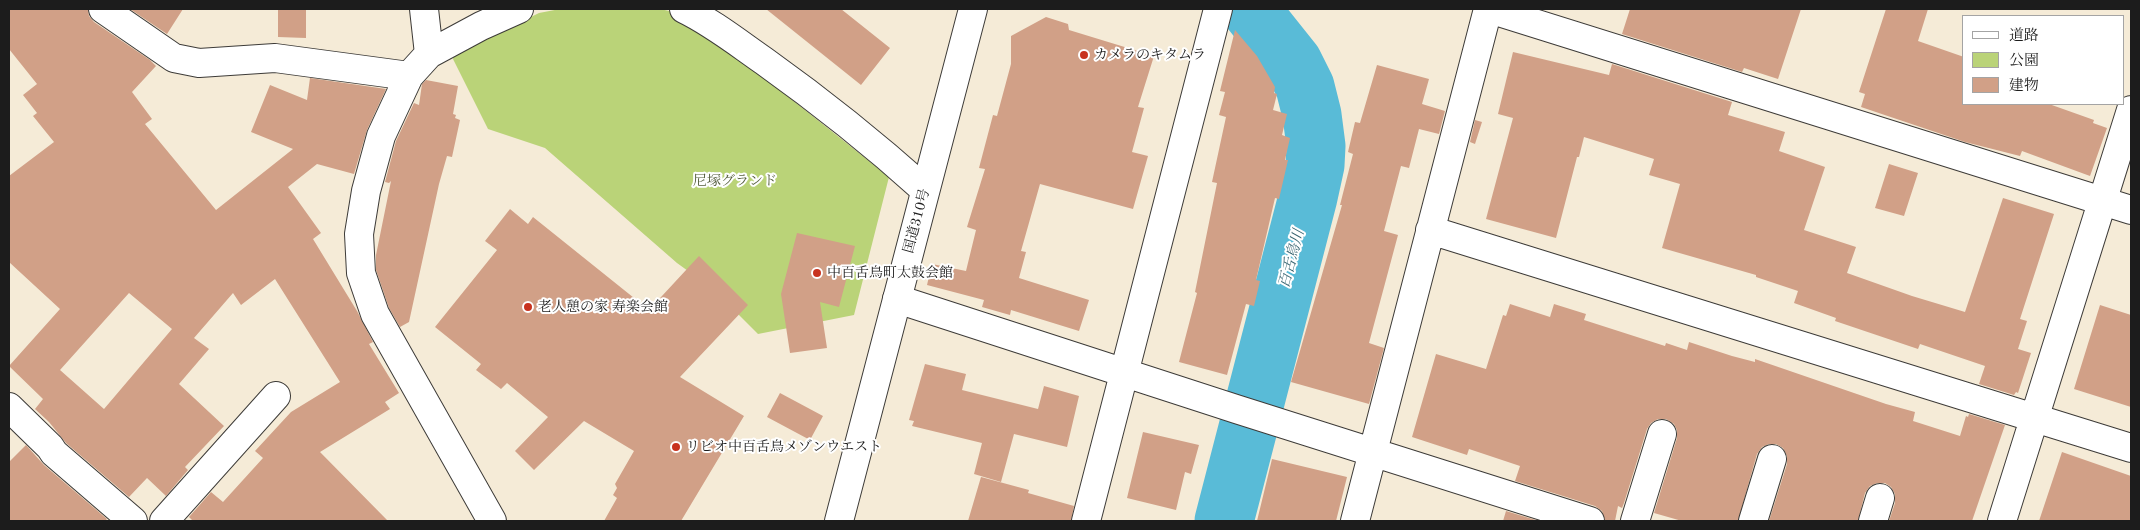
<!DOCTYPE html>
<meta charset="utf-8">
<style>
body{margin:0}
#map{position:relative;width:2140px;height:530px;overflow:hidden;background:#f5ebd7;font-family:"Old Standard TT","Noto Serif JP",serif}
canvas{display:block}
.frame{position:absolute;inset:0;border:10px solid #1c1c1c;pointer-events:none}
.legend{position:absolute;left:1962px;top:15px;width:162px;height:90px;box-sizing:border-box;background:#fff;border:1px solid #a4a4a4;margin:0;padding:6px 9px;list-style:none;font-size:15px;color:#1c1c1c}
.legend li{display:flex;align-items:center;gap:10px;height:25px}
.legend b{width:25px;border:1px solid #a4a4a4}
</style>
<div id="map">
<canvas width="2140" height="530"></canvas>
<div class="frame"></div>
<ul class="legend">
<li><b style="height:6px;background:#fff"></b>道路</li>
<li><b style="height:14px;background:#bad378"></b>公園</li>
<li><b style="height:14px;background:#d1a087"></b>建物</li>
</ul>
</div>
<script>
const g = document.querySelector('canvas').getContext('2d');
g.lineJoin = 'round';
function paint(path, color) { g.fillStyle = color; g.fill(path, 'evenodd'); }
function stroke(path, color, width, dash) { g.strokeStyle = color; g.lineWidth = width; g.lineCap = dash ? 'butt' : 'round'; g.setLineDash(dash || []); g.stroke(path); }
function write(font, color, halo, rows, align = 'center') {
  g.font = font + ' "Old Standard TT","Noto Serif JP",serif'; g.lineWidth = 4; g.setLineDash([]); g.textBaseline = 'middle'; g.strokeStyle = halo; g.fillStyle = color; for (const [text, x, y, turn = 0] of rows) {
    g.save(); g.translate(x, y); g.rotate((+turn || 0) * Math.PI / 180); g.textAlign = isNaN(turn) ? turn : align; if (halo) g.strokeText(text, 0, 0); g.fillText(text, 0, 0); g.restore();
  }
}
paint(new Path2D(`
 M 560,9 L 660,9 L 669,11 L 716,39 L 889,177 L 854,315 L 758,334 L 713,289 L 677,263 L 545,148 L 488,129 L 453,59 L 454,55 L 539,13 Z`), '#bad378');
stroke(new Path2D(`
 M 1224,521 L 1308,197 L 1315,165 L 1316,146 L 1312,115 L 1305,87 L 1293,63 L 1250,9`), '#59bbd7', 59);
paint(new Path2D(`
 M 9,9 L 88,9 L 89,16 L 94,22 L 150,60 L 156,66 L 132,92 L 152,119 L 145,124 L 216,210 L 293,149 L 251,132 L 270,85 L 307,100 L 310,78 L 386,89 L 367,130 L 354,174 L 317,164 L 288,187 L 321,233 L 313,239 L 357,311 L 373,342 L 369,344 L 399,393 L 385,402 L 390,409 L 320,452 L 388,521 L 193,521 L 189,517 L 211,492 L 223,502 L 263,458 L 255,451 L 291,412 L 340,382 L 275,279 L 241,305 L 233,293 L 194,338 L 209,349 L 179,384 L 224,426 L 185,467 L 188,470 L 166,496 L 147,478 L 129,497 L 66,443 L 49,422 L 35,409 L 43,399 L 9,366 L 60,309 L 9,262 L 9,176 L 54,142 L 33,116 L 37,113 L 23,95 L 37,84 L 9,49 ZM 129,293 L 172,329 L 104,409 L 60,370 Z
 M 130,9 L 183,9 L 167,34 Z
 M 278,9 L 306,9 L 306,38 L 278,37 Z
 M 766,9 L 841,9 L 890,48 L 861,85 Z
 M 1630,9 L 1801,9 L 1778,79 L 1744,68 L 1742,72 L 1622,34 Z
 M 1886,9 L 1928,9 L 1918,41 L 1964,57 L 1964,104 L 2049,104 L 2094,120 L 2093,123 L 2107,128 L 2090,176 L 2022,151 L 2020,156 L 1965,142 L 1861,107 L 1865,94 L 1859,92 Z
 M 1046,17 L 1068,24 L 1069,30 L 1154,56 L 1138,107 L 1144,108 L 1132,152 L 1148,156 L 1133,209 L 1040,184 L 1021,251 L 1026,252 L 1019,278 L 1089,300 L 1079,331 L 1011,310 L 1010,315 L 982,307 L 984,300 L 927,285 L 932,264 L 966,271 L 976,230 L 967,227 L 985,169 L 979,168 L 993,115 L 997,116 L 1011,64 L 1011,36 Z
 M 1235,30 L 1257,56 L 1275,87 L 1274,93 L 1277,94 L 1273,110 L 1287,114 L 1282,135 L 1290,138 L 1285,160 L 1288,160 L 1279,199 L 1275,198 L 1256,280 L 1260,281 L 1254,306 L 1246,304 L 1227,375 L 1179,362 L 1197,293 L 1195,292 L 1217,183 L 1212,182 L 1226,117 L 1219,115 L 1225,92 L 1220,91 Z
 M 1513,52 L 1609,75 L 1612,64 L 1732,102 L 1728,115 L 1785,132 L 1779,151 L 1825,167 L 1804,230 L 1856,247 L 1847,273 L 1912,296 L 1965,312 L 2003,198 L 2054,214 L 2020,319 L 2027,321 L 2018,349 L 2031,353 L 2018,393 L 2016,392 L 2014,395 L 1979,384 L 1985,366 L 1920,344 L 1918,349 L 1835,321 L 1836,318 L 1794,303 L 1798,291 L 1756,277 L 1756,275 L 1662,248 L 1680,184 L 1649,175 L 1654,159 L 1584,137 L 1579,157 L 1577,157 L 1556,238 L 1486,219 L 1513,118 L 1498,114 Z
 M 1377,65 L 1429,79 L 1422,104 L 1445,111 L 1439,134 L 1419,129 L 1409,168 L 1401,166 L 1384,231 L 1398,235 L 1369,343 L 1384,348 L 1369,404 L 1291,382 L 1342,205 L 1340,205 L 1353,154 L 1348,152 L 1355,122 L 1360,123 Z
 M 426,80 L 458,86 L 453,114 L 456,115 L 455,118 L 460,120 L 452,157 L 447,156 L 439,184 L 409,322 L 400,327 L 389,308 L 376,270 L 376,255 L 391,181 L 389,183 L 385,182 L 396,141 L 414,103 L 419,105 L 422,84 Z
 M 1475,120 L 1482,122 L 1475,144 L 1470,142 Z
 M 1889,164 L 1918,173 L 1904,216 L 1875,208 Z
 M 510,209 L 528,224 L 533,217 L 649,310 L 699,256 L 748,305 L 680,377 L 744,416 L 681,521 L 604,521 L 617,498 L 613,495 L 617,488 L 615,484 L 634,451 L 584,421 L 534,470 L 515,451 L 548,417 L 507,383 L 501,389 L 476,370 L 481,364 L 435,327 L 497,250 L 485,241 Z
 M 797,233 L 855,246 L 839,307 L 820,302 L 827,348 L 790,353 L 781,294 Z
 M 1510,304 L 1550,317 L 1554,304 L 1586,314 L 1584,320 L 1665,346 L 1666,343 L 1687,350 L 1689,342 L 1732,356 L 1755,362 L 1755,359 L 1886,404 L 1915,412 L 1913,421 L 1960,436 L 1966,416 L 1968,417 L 1969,414 L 2005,425 L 1972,521 L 1889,521 L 1895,503 L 1895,494 L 1891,487 L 1885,483 L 1877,483 L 1870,486 L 1865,493 L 1858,521 L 1769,521 L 1787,464 L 1787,456 L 1783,448 L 1776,444 L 1769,444 L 1762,447 L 1757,454 L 1738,521 L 1682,521 L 1654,513 L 1677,438 L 1677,430 L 1674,424 L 1666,419 L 1658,419 L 1651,423 L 1647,429 L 1624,503 L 1622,508 L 1618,506 L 1615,521 L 1605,521 L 1602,511 L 1595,506 L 1515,481 L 1520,466 L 1469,449 L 1467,455 L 1412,437 L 1436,354 L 1486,369 L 1503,315 L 1506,316 Z
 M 2100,305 L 2131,315 L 2131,407 L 2074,389 Z
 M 925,364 L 966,374 L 962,390 L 1038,409 L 1044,386 L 1079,396 L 1067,447 L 1014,434 L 1001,482 L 974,474 L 982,443 L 912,426 L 914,421 L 909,420 Z
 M 780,393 L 823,416 L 810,440 L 767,417 Z
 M 1143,432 L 1199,445 L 1191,474 L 1185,472 L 1176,510 L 1127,498 Z
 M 26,445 L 44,465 L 107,519 L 105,521 L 9,521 L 9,462 Z
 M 2062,452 L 2131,476 L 2131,521 L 2039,521 Z
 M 1272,459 L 1347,477 L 1336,521 L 1257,521 Z
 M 981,477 L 1029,490 L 1028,493 L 1074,506 L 1071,521 L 968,521 Z
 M 1506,511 L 1539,521 L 1503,521 Z`), '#d1a087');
const minor = new Path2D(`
 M 103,9 L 174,58 L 199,63 L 275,58 L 409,76
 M 424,9 L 429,54 L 481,26 L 519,9
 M 684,9 C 713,23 738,43 764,61 C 820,101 874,144 925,190
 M 1489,9 L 2131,210
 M 429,54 L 409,76 L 381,136 L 366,191 L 359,234 L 361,273 L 375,314 L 492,521
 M 1430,230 L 2131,448
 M 897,299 L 1236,409 L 1590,521
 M 9,407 L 50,447 L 54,453 L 133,521
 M 164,521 L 276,396
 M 1086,521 L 1218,9
 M 1355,521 L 1488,9
 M 1635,521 L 1662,434
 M 1753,521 L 1772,459
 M 1873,521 L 1880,498
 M 2002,521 L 2131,110`);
const highway = new Path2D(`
 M 839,521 L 973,9`);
stroke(minor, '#3d3b38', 30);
stroke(highway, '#3d3b38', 30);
stroke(minor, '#fff', 28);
stroke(highway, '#fff', 28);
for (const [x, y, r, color] of [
 [1084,55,5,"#c8321e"],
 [817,273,5,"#c8321e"],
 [528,307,5,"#c8321e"],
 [676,447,5,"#c8321e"]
]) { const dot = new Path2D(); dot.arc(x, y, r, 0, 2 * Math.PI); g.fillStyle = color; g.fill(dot); stroke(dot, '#fff', 2); }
write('14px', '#1c1c1c', '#fff', [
 ["カメラのキタムラ",1094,55],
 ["中百舌鳥町太鼓会館",827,273],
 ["老人憩の家 寿楽会館",538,307],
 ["リビオ中百舌鳥メゾンウエスト",686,447]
], 'left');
write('14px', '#535c3c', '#fff', [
 ["尼塚グランド",735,181]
]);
write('14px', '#1c1c1c', '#fff', [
 ["国道310号",917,221,-75]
]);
write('italic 15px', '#376470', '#fff', [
 ["百舌鳥川",1292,259,-75]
]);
</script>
